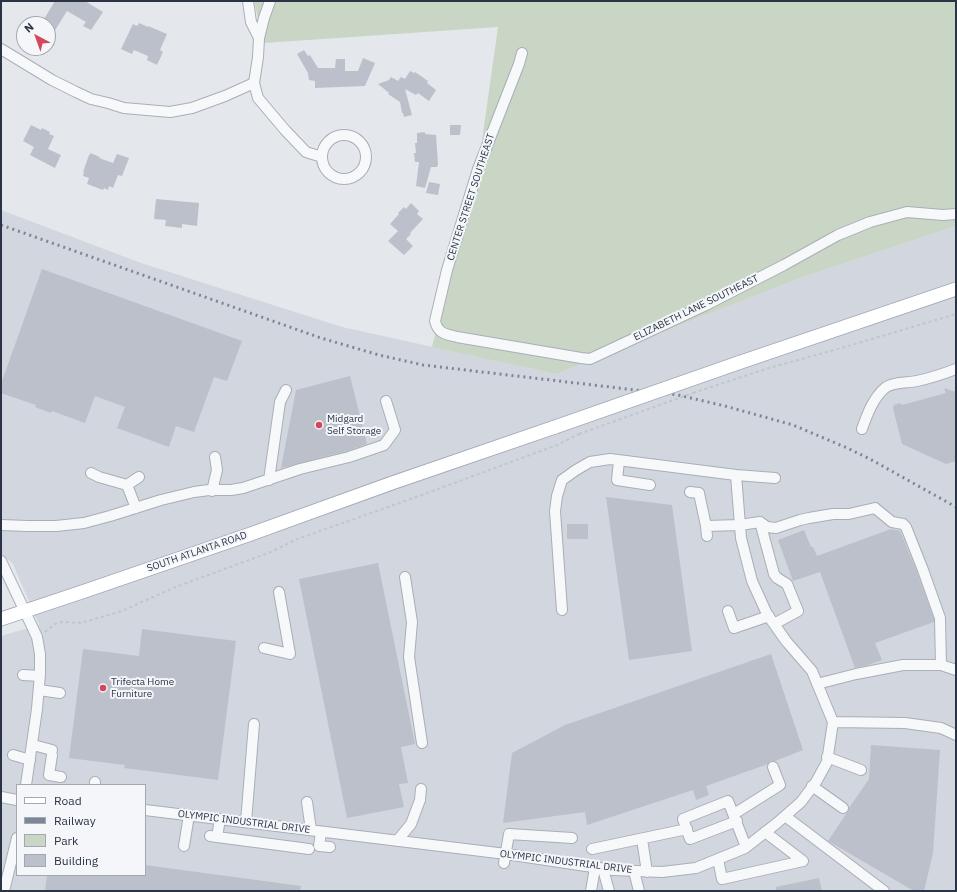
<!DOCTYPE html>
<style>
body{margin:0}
#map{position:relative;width:957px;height:892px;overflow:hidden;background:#e4e7ec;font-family:"IBM Plex Sans",sans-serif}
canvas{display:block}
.frame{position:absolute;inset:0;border:2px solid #2b3445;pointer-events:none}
.legend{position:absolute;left:16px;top:784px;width:130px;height:92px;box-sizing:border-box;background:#f4f6f9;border:1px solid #a4a8b1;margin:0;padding:5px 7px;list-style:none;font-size:12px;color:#2b3445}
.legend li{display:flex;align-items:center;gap:8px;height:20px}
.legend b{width:20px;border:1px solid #a4a8b1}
.north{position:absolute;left:16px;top:16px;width:40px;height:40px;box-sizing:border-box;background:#f4f6f9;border:1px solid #a4a8b1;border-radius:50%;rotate:319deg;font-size:11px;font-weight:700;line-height:16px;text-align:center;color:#2b3445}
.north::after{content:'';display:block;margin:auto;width:14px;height:18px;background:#d1495b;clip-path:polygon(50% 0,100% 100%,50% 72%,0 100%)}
</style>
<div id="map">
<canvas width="957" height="892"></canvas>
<div class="frame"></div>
<ul class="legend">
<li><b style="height:5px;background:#fff"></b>Road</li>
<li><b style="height:5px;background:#7d8696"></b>Railway</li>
<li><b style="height:11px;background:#c9d6c5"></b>Park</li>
<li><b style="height:11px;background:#bbc0ca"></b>Building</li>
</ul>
<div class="north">N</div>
</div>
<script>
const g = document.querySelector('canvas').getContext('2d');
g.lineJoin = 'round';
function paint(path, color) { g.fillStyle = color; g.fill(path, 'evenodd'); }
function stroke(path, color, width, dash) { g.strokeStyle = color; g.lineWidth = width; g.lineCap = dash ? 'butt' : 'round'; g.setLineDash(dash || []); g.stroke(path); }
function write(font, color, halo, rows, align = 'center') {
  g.font = font + ' "IBM Plex Sans",sans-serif'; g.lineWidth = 4; g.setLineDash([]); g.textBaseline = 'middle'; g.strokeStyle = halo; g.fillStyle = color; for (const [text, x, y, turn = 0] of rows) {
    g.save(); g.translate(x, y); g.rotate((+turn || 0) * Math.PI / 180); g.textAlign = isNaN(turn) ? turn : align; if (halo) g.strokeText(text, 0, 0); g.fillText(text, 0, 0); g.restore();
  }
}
paint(new Path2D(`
 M 1,210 L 141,263 L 342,327 L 556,374 L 800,278 L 956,226 L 956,891 L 1,891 L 1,636 L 39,625 L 13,564 L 1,554 ZM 17,785 L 145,785 L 145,875 L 17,875 Z`), '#d2d6de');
paint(new Path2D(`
 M 254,1 L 956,1 L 956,226 L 800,278 L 556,374 L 432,347 L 478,169 L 498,27 L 264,43 Z`), '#c9d6c5');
paint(new Path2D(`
 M 55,1 L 85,1 L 103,12 L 91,30 L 83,26 L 86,22 L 67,11 L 54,32 L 48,28 L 48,24 L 41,24 Z
 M 139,23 L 148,27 L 148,26 L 167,34 L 160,50 L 163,52 L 157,65 L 147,60 L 148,56 L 134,50 L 132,54 L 121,49 L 133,24 L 137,26 Z
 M 304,50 L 308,56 L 310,55 L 318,68 L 335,68 L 336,59 L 345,59 L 345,71 L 358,71 L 363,58 L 375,63 L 365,86 L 315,88 L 315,81 L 309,80 L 308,73 L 297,54 Z
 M 410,71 L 414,73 L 415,72 L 428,81 L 427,83 L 436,90 L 429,101 L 418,93 L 416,95 L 405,89 L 412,115 L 404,117 L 403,113 L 402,113 L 400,102 L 388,94 L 389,93 L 378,84 L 389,80 L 391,77 L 398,81 L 401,77 L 405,79 Z
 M 31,125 L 41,130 L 42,128 L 50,132 L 49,134 L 54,136 L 48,149 L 61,155 L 55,168 L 30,155 L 34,147 L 23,141 Z
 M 450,125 L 461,125 L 460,135 L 450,135 Z
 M 425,132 L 425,134 L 436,135 L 438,164 L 437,167 L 431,167 L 425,188 L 416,186 L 419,162 L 415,162 L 414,153 L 416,153 L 415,143 L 417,143 L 417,133 Z
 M 90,153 L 100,157 L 99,158 L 113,163 L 117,154 L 129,158 L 122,176 L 118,175 L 113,188 L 109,186 L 108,190 L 104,188 L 103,190 L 87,184 L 89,178 L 83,176 L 84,172 L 83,172 L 89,155 L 90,155 Z
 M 429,182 L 440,184 L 438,195 L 426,193 Z
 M 156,199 L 199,203 L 197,226 L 182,224 L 182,228 L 165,226 L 166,220 L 154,219 Z
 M 411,203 L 419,211 L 417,214 L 423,219 L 410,233 L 411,234 L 406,239 L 413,246 L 404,255 L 388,241 L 398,231 L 390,224 L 399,214 L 398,213 L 404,207 L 406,209 Z
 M 42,269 L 242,341 L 227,381 L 214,377 L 194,432 L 176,426 L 169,447 L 117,428 L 125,407 L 95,396 L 85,423 L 52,411 L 51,413 L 35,407 L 36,405 L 1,393 L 1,384 Z
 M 350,376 L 367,444 L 347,451 L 281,468 L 296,390 Z
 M 944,388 L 956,392 L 956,461 L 946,464 L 902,444 L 893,408 L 894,405 L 900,403 L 902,405 L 946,393 Z
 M 606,497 L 672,505 L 692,651 L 629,660 Z
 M 567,524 L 588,524 L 588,539 L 567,539 Z
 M 891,529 L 900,531 L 917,572 L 934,619 L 934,622 L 875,643 L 882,660 L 868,665 L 855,668 L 820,572 L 793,581 L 778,540 L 804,530 L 811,547 L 813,547 L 817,556 Z
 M 378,563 L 415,744 L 401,747 L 408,783 L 399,784 L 404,807 L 347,818 L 299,579 Z
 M 142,629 L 236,641 L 218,780 L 124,768 L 125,765 L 69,758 L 83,649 L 139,656 Z
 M 771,654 L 803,750 L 775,761 L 771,761 L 768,764 L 706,786 L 709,795 L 696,800 L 693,790 L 587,825 L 585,812 L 503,823 L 512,753 L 565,725 Z
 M 871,745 L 940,750 L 933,853 L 924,891 L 914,891 L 828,841 L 848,811 L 849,808 L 869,779 Z
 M 145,865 L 301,886 L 300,891 L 45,891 L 47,875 L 145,875 Z
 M 819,878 L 822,891 L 776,891 L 776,887 Z`), '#bbc0ca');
const minor = new Path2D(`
 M 248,1 L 251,22 L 259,38
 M 270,1 L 264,18 L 259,38 L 258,57 L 254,83 L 258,98 L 285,130 L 306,152 L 322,157
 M 1,49 L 52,80 L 76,92 L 91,99 L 108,103 L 124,108 L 170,112 L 192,108 L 225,96 L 254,83
 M 522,53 L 519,64 L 478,169 L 447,270 L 435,321 C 438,334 446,334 457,337 L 581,358 L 590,359 L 706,305 L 784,265 L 838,235 L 870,222 L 907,212 L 943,215 L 956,214
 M322 157a22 22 0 1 1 44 0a22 22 0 1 1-44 0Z
 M 862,429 C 867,415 873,398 885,388 C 892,382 908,383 917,381 C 931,378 943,374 956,369
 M 619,461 L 617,480 L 650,485
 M 91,473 L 99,477 L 127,485 L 136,508
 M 269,480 L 280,402 L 286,390
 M 127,485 L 139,477
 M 212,491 L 217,470 L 215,457
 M 690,492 L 699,493 L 706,526
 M 760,522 L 767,527 L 776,528 L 800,520 L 809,518 L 833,514 L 849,514 L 875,508 L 892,522 L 903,524 L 906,527 L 923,570 L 940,618 L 941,665 L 903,665 L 856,674 L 817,684
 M 1,525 L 28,526 L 56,526 L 84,523 L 110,516 L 161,500 L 194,492 L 209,490 L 231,490 L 243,488 L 300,469 L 349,457 L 384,445 L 395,430 L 386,401
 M 707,536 L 706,526 L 740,525 L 760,522 L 774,574 L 777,578 L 787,584 L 798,611 L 774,624
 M 1,561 L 37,637 L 40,654 L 40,674 L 37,709 L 26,785
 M 405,577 L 412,622 L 409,657 L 422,743
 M 562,610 L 555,511 L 557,496 L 562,480 L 576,470 L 590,462 L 610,459 L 736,475 L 775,478
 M 728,611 L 734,628 L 769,616
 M 264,648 L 290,654 L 279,592
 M 941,665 L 956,670
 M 23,675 L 40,676
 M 39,690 L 60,693
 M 833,722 L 905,723 L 941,728 L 956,735
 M 33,745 L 52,750
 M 13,755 L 30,760
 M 52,755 L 49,775 L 61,777
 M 827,757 L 861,770
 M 95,785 L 95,782
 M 812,786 L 843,808
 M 1,797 L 17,800
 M 307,802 L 311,830
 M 145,810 L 506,854 L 613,870 L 662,872 L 696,868 L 745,848 L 777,823 L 801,802 L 816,782 L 827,762 L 833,722 L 812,671 L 786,641 L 767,614 L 752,581 L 741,538 L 736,475
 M 734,814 L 780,785 L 773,767
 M 785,816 L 884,891
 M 737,821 L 690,839 L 683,819 L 728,801 L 746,847
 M 246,822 L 254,724
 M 321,832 L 319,846 L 330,847
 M 210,836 L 217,837 L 220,819
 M 217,837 L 309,849
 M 642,839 L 647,872
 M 397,841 L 411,824 L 420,800 L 421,789
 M 184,846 L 189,815
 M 592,849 L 687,829
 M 718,859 L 722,879 L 803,861 L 765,832
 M 504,863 L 509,834 L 572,838
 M 603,869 L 609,891
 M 634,871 L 639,891
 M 4,891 L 17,838
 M 591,891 L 595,868`);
const major = new Path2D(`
 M 738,363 L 956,289
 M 1,619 L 82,592 L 248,535 L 392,483 L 555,427`);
stroke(minor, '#a9aeb7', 12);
stroke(major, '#a3abb8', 15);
stroke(new Path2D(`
 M 693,393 L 769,368 L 845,347 L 956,314
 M 45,632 L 55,624 L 62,622 L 81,623 L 122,611 L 173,588 L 271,552 L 295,540 L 419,496 L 557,445 L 579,434`), '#c2c5cb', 2, [3, 3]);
stroke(minor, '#f7f8fa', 10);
stroke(major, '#fff', 13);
stroke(new Path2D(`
 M 1,225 L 321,338 L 379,355 L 423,365 L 678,395 L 725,406 L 793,425 L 845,447 L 870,459 L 956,507`), '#7d8696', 3, [2, 4]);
const majorBridge = new Path2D(`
 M 555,427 L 738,363`);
stroke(majorBridge, '#a3abb8', 15, []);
stroke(new Path2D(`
 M 579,434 L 693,393`), '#c2c5cb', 2, [3, 3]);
stroke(majorBridge, '#fff', 13);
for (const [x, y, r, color] of [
 [319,425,4,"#d1495b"],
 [103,688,4,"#d1495b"]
]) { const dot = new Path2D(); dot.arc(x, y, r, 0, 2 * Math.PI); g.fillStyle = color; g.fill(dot); stroke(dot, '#f4f6f9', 1.5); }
write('10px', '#2b3445', '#f4f6f9', [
 ["CENTER STREET SOUTHEAST",471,197,-72],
 ["ELIZABETH LANE SOUTHEAST",696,308,-26],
 ["SOUTH ATLANTA ROAD",197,552,-19],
 ["OLYMPIC INDUSTRIAL DRIVE",244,822,7],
 ["OLYMPIC INDUSTRIAL DRIVE",566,862,7]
]);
write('10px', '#2b3445', '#f4f6f9', [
 ["Midgard",327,419],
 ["Self Storage",327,431],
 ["Trifecta Home",111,682],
 ["Furniture",111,694]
], 'left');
</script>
